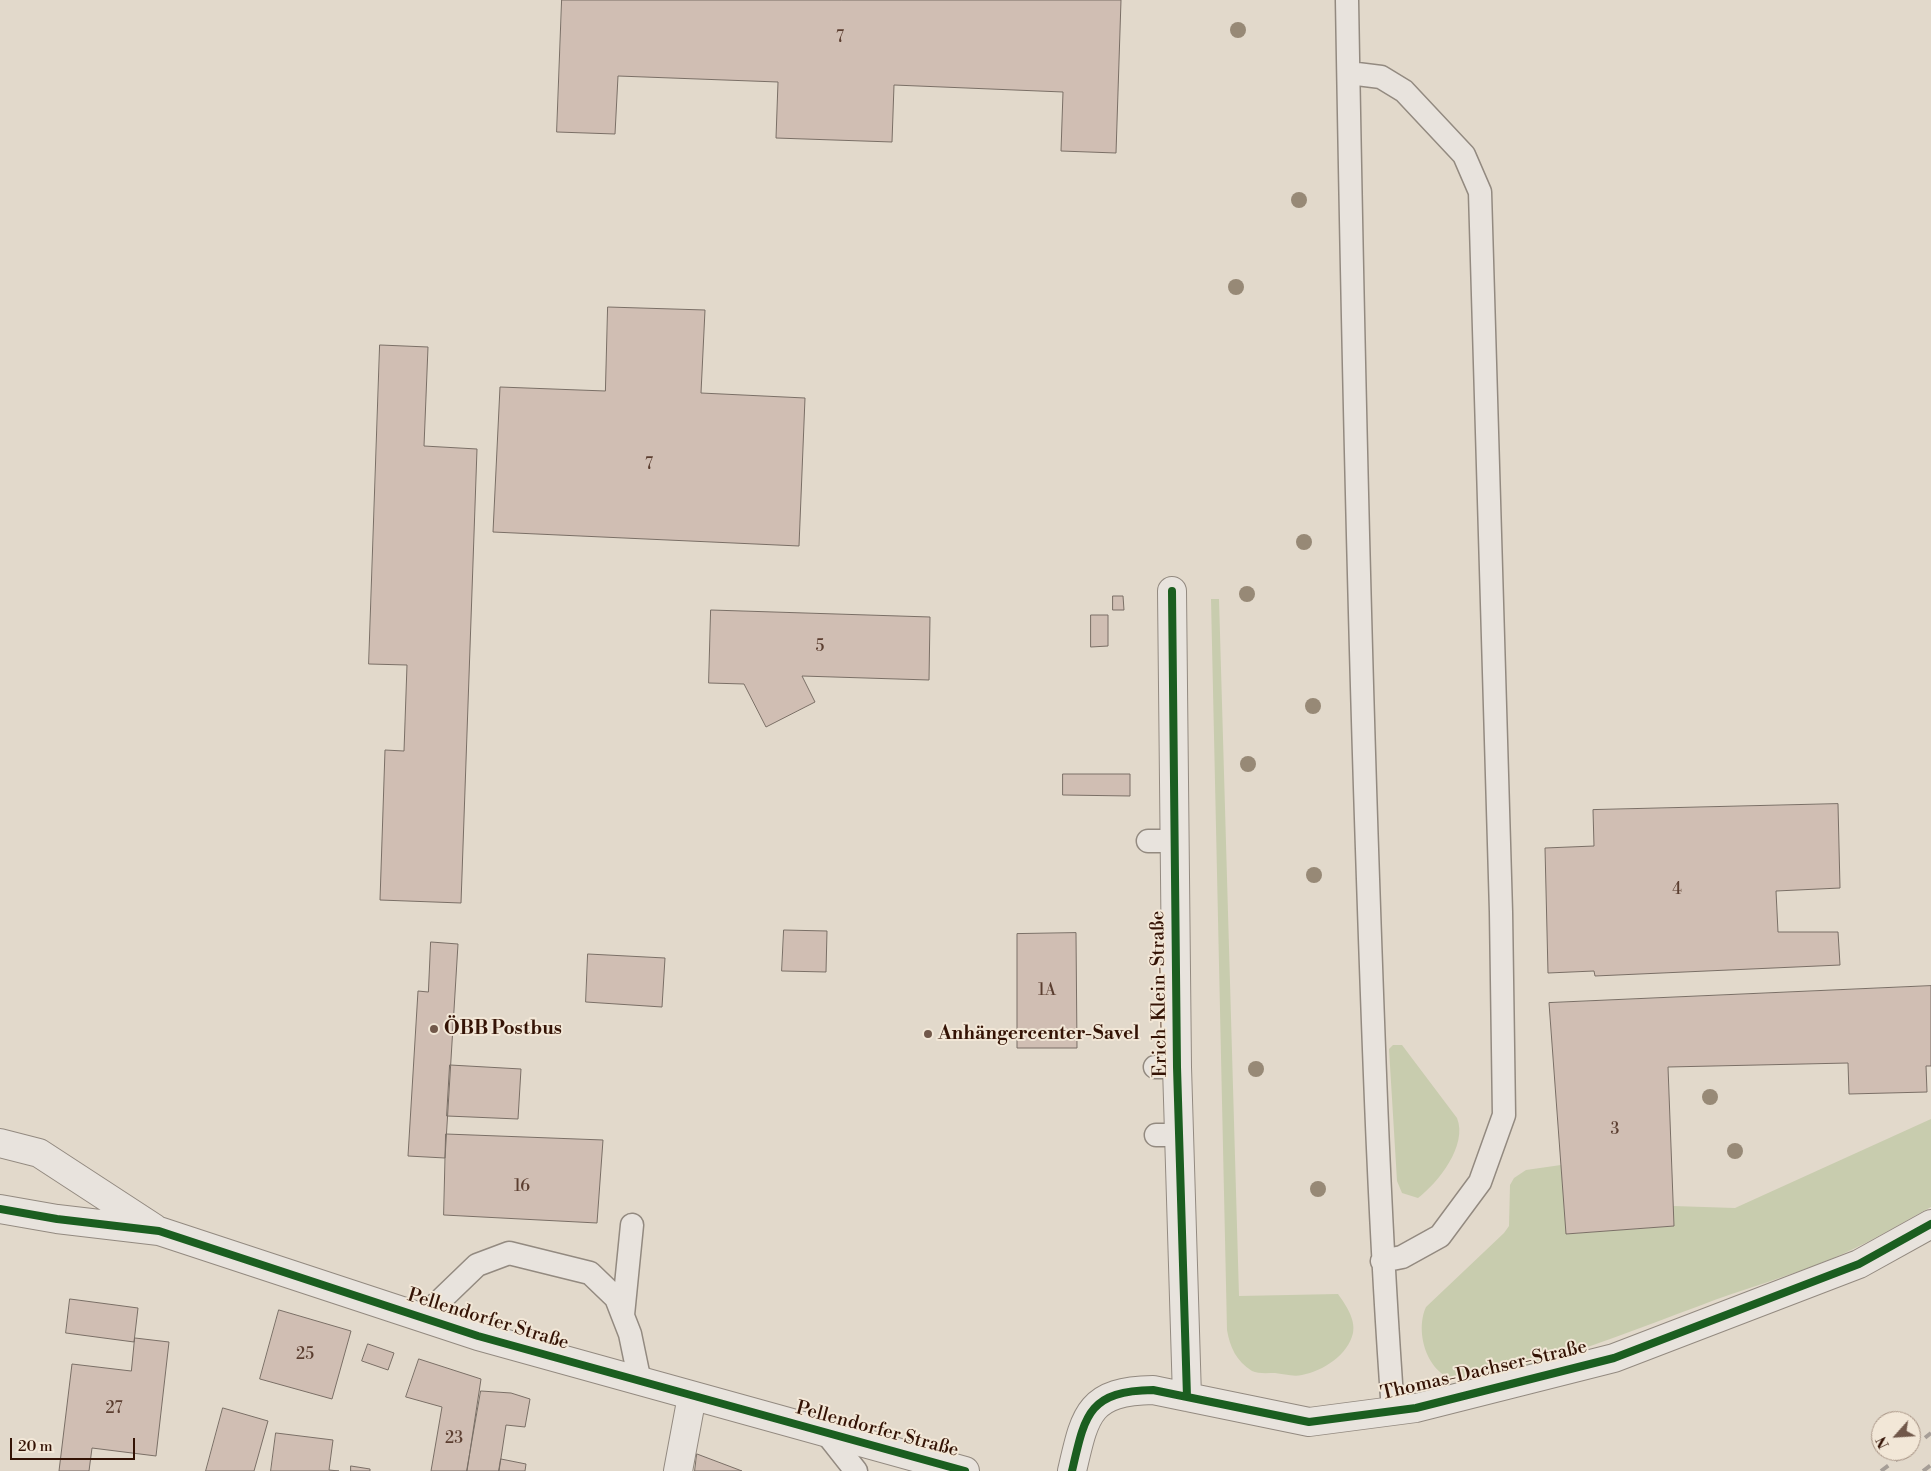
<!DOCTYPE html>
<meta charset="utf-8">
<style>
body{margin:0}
#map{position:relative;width:1931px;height:1471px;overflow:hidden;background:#e2d9cb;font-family:"Libre Bodoni",serif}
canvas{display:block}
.north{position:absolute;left:1871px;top:1411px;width:50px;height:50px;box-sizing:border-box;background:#f2e7d7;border:1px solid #a69283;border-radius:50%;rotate:244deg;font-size:14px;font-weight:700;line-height:20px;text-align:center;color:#341305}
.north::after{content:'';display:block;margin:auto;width:18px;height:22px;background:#71584a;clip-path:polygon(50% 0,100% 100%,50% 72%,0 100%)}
.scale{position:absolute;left:10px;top:1438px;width:125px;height:22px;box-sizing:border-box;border:2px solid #341305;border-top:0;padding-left:6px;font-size:15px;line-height:18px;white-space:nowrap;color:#341305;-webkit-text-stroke:4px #f2e7d7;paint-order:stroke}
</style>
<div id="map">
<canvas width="1931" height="1471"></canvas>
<div class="north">N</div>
<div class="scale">20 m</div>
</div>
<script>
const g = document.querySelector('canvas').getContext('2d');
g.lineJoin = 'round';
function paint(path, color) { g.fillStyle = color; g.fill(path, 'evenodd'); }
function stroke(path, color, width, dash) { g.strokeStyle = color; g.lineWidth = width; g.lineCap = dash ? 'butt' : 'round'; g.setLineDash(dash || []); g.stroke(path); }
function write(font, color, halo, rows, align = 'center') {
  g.font = font + ' "Libre Bodoni",serif'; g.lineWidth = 4; g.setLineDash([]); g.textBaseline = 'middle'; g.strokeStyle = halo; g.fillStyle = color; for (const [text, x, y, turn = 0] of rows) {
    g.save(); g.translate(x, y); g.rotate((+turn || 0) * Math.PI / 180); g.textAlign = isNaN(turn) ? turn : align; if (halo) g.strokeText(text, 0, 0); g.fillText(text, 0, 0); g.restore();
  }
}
paint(new Path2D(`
 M 1211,599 L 1219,599 L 1239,1296 L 1338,1294 C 1345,1304 1356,1319 1353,1333 C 1348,1355 1323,1371 1302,1375 C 1294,1377 1283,1374 1275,1373 C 1268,1373 1258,1374 1252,1371 C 1236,1361 1230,1347 1227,1330 Z
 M 1393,1045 L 1402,1045 L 1457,1118 C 1468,1145 1438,1183 1418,1198 L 1402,1193 L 1397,1181 L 1389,1049 Z
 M 1931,1119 L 1931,1207 C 1898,1225 1865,1245 1831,1259 C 1788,1277 1742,1289 1699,1306 C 1641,1327 1584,1351 1524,1366 C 1509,1370 1477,1382 1462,1381 C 1428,1379 1414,1333 1426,1307 L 1504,1233 L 1509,1226 L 1510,1185 L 1514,1178 L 1526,1170 L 1561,1165 L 1567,1234 L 1674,1226 L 1673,1206 L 1735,1208 Z`), '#c8ccae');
const building = new Path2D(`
 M 562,0 L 1121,0 L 1116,153 L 1061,151 L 1063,92 L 894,85 L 892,142 L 776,138 L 778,82 L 618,76 L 615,134 L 557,132 Z
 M 608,307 L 705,310 L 701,393 L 805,398 L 799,546 L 493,532 L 500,387 L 605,391 Z
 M 380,345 L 428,347 L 424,446 L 477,449 L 461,903 L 380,900 L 385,750 L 404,751 L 407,665 L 369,664 Z
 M 1113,596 L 1123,596 L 1124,610 L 1113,610 Z
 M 711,610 L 930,617 L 929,680 L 802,676 L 815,702 L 766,727 L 744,684 L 709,683 Z
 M 1091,615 L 1108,615 L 1108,646 L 1091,647 Z
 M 1063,774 L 1130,774 L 1130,796 L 1063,795 Z
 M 1838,804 L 1840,888 L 1776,891 L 1778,932 L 1838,932 L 1840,965 L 1595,976 L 1594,971 L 1548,973 L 1545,848 L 1594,846 L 1593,810 Z
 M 784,930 L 827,931 L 826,972 L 782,971 Z
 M 1076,933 L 1077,1048 L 1017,1048 L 1017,934 Z
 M 431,942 L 458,944 L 445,1158 L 408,1156 L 418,991 L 428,992 Z
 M 588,954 L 665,958 L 662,1007 L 586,1002 Z
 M 1931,986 L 1931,1066 L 1926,1066 L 1927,1092 L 1849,1094 L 1848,1063 L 1668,1067 L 1674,1226 L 1566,1234 L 1549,1003 Z
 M 450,1065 L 521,1069 L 518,1119 L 447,1116 Z
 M 446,1134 L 603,1140 L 597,1223 L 444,1215 Z
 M 70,1299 L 138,1308 L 134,1342 L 66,1333 Z
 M 279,1310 L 351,1331 L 332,1399 L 260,1379 Z
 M 135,1338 L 169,1342 L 156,1456 L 92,1448 L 89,1471 L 59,1471 L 72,1364 L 131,1371 Z
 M 368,1344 L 394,1353 L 388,1370 L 362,1361 Z
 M 419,1359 L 481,1379 L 467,1471 L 431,1471 L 442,1407 L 406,1397 Z
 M 481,1391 L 511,1393 L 530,1399 L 525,1427 L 506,1425 L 499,1471 L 467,1471 Z
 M 223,1408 L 268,1421 L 254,1471 L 206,1471 Z
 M 276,1433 L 333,1440 L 329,1470 L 339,1471 L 271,1471 Z
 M 697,1454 L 742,1471 L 695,1471 Z
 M 501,1459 L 526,1464 L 525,1471 L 499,1471 Z
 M 351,1466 L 370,1469 L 370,1471 L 351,1471 Z`);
paint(building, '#d0beb3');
stroke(building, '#7a6f66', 1);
const service = new Path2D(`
 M 1347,0 C 1352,293 1358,586 1368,879 C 1374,1057 1380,1234 1393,1411
 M 1349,73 L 1381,77 L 1404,91 L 1464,155 L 1480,192 L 1501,912 L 1504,1115 L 1480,1182 L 1440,1236 L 1402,1257 L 1382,1261
 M 1148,841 L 1174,841
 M 1155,1067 L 1177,1067
 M 1156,1135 L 1180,1135
 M 623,1315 L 632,1225
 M 422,1318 L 477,1265 L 509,1253 L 590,1273 L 616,1298 L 630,1334 L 640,1382
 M 826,1433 L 856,1471`);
const minor = new Path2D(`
 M 1172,591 L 1177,1067 L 1187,1397
 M 678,1471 L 692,1396
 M 1072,1471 C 1085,1415 1088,1391 1153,1390 L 1309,1422 L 1416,1408 L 1614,1358 L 1859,1264 L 1931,1224`);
const tertiary = new Path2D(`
 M 0,1143 L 39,1153 L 154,1228
 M 0,1209 L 57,1219 L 159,1231 L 478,1336 L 965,1471`);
stroke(service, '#938a80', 25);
stroke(minor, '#938a80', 30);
stroke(tertiary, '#938a80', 30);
stroke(service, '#e8e3dd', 22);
stroke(minor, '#e8e3dd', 28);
stroke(tertiary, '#e8e3dd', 28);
stroke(new Path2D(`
 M 1911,1449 L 1931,1433
 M 1881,1471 L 1908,1451
 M 1923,1471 L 1931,1465`), '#a69e97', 4, [9, 9]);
stroke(new Path2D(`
 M 1172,591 L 1177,1067 L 1187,1397
 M 0,1209 L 57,1219 L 159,1231 L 478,1336 L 965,1471
 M 1072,1471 C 1085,1415 1088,1391 1153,1390 L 1309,1422 L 1416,1408 L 1614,1358 L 1859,1264 L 1931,1224`), '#1b5e20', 8);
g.fillStyle = '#978976';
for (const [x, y] of [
 [1238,30],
 [1299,200],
 [1236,287],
 [1304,542],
 [1247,594],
 [1313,706],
 [1248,764],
 [1314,875],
 [1256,1069],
 [1710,1097],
 [1735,1151],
 [1318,1189]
]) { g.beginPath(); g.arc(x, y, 8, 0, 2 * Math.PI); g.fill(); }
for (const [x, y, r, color] of [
 [434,1029,5,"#71584a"],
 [928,1034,5,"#71584a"]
]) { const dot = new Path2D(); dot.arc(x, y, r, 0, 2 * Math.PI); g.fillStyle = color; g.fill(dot); stroke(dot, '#f2e7d7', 2); }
write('16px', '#5b3e30', null, [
 ["7",840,38],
 ["7",649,465],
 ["5",820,647],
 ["4",1677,890],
 ["1A",1047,991],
 ["3",1615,1130],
 ["16",522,1187],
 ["25",305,1355],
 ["27",114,1409],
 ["23",454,1439]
]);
write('19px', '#341305', '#f2e7d7', [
 ["Erich-Klein-Straße",1160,994,-91],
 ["Pellendorfer Straße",488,1320,17],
 ["Thomas-Dachser-Straße",1484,1371,-13],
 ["Pellendorfer Straße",877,1430,15]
]);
write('bold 19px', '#341305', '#f2e7d7', [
 ["ÖBB Postbus",444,1029],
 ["Anhängercenter-Savel",938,1034]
], 'left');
</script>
